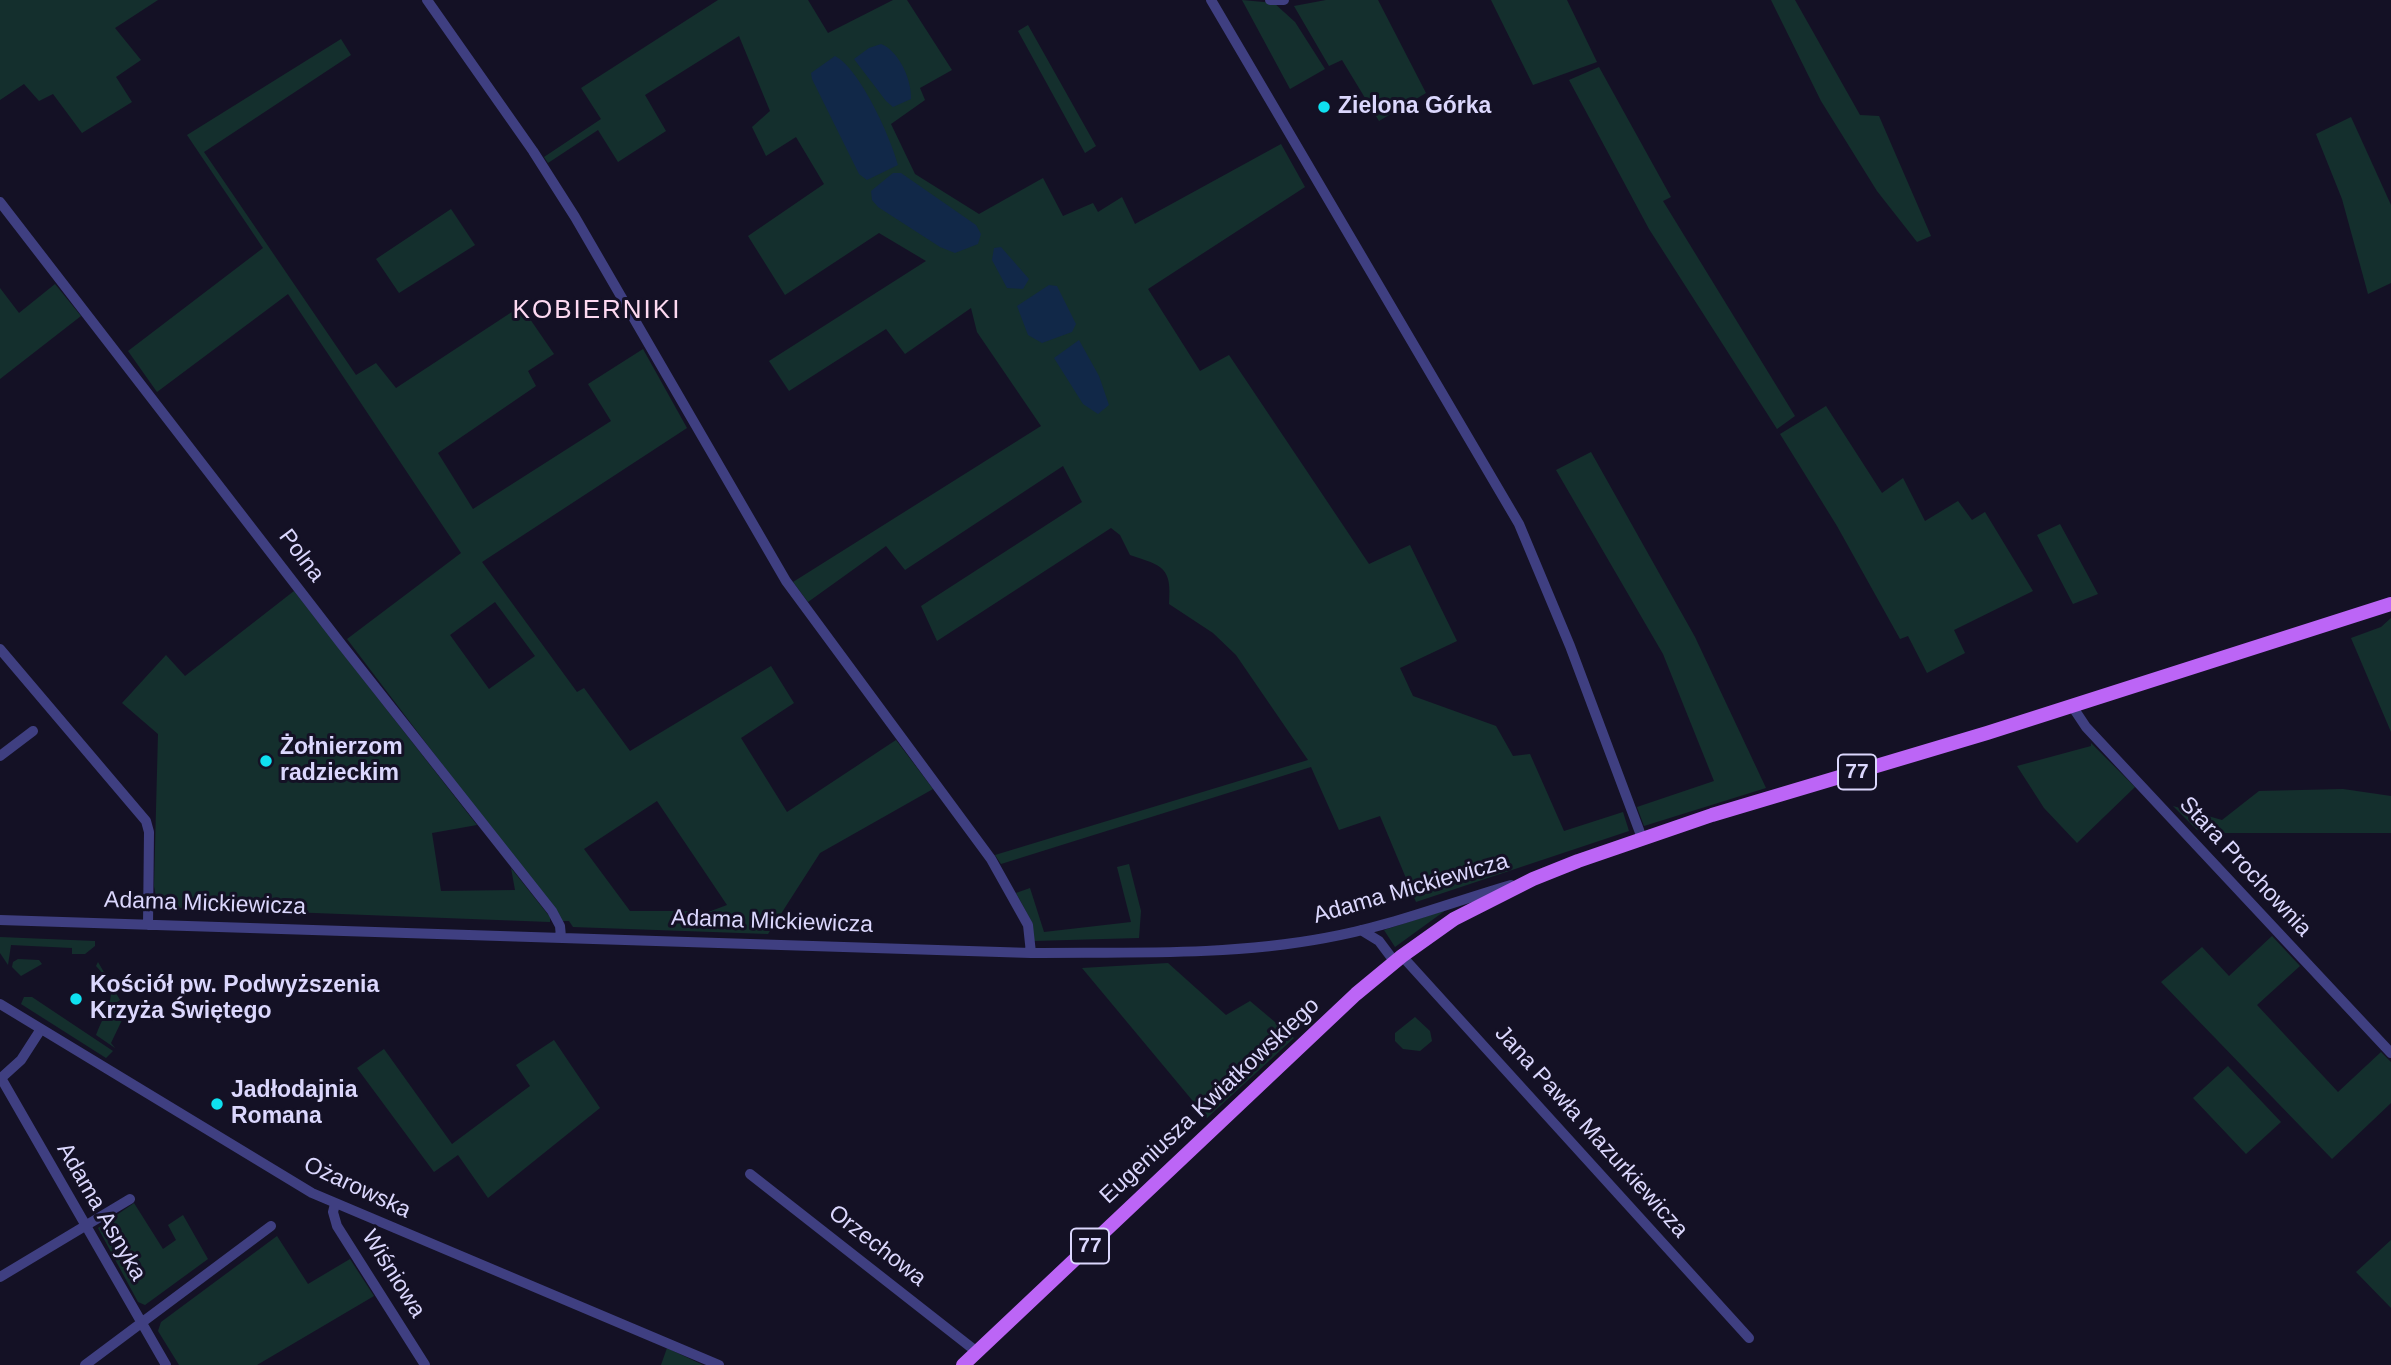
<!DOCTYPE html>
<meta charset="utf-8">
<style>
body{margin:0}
canvas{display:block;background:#141125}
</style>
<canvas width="2391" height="1365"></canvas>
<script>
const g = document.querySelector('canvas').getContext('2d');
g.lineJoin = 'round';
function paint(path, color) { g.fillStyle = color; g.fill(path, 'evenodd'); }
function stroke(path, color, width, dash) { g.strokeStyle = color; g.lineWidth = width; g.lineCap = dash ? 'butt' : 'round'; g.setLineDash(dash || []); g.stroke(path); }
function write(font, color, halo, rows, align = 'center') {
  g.font = font + ' Arial,sans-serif'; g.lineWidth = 6; g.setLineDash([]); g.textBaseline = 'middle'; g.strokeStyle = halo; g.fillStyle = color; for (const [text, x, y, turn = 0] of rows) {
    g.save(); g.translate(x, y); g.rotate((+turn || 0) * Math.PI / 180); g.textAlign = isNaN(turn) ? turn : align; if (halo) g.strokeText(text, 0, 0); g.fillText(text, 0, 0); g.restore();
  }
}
paint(new Path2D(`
 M 0,0 L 158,0 L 115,28 L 141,60 L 116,77 L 132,102 L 82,133 L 53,94 L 39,101 L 24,84 L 0,100 Z
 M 718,0 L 808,0 L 828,33 L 893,0 L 907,0 L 952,70 L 920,88 L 925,100 L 891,124 L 915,174 L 979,214 L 1043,178 L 1063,216 L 1093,203 L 1098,212 L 1122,197 L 1135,224 L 1281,144 L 1305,187 L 1148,289 L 1200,371 L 1229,355 L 1369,564 L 1410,545 L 1457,641 L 1400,668 L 1413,696 L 1496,726 L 1513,756 L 1530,754 L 1564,831 L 1623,812 L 1629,831 L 1416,902 L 1380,816 L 1339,830 L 1311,767 L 1001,864 L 995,855 L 1308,760 L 1236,655 L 1213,633 L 1169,604 C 1172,567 1163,566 1130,555 L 1120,535 L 1111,528 L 937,641 L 921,606 L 1082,502 L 1063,466 L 905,570 L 886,546 L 808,602 L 793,582 L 1041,426 L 977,332 L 971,308 L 905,354 L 886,329 L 789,391 L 769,361 L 926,261 L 879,233 L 785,295 L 748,236 L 824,184 L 796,137 L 766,156 L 752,127 L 770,111 L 739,36 L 645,95 L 666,131 L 618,162 L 598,130 L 548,163 L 544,157 L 601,119 L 581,88 Z
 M 1242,0 L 1274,3 L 1295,22 L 1325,69 L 1290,89 Z
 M 1326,0 L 1378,0 L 1426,93 L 1379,121 L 1342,60 L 1329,66 L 1294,6 Z
 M 1491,0 L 1567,0 L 1597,62 L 1533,85 Z
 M 1771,0 L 1795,0 L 1860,115 L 1879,116 L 1931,236 L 1917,242 L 1877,191 L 1821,101 Z
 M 1028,25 L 1096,146 L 1085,153 L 1018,31 Z
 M 341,39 L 351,55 L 204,152 L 356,375 L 376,363 L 396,388 L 521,306 L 554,354 L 528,371 L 536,386 L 438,453 L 473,509 L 611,421 L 588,384 L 643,349 L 687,428 L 482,562 L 577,692 L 584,688 L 630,751 L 771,666 L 794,703 L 741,738 L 787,812 L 896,740 L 933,789 L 820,853 L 768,934 L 573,927 L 569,921 L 561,921 L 347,639 L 461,553 L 288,294 L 157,392 L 128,351 L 263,248 L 187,135 ZM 495,602 L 535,656 L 489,689 L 450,635 ZM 657,801 L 727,905 L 711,911 L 630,911 L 584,849 Z
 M 1599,67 L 1671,197 L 1663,201 L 1795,416 L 1777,429 L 1649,229 L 1569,80 Z
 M 2351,117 L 2391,205 L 2391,283 L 2368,294 L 2342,199 L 2316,134 Z
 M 451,209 L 475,245 L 399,293 L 376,259 Z
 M 55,284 L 81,316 L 0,379 L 0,288 L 19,313 Z
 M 1826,406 L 1882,493 L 1903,478 L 1925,521 L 1958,501 L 1972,520 L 1985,512 L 2033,591 L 1954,630 L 1965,653 L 1927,673 L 1908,636 L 1900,639 L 1837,526 L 1780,434 Z
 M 1591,452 L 1695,637 L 1766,788 L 1644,826 L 1637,807 L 1714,781 L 1663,654 L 1556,470 Z
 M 2060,524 L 2098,594 L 2073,604 L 2037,535 Z
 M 294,591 L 477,825 L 432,833 L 441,891 L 515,890 L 511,868 L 550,917 L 550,922 L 158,907 L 154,886 L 158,734 L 122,703 L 166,655 L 185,676 Z
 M 2391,618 L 2391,732 L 2351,638 L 2381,627 Z
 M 2091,743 L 2135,787 L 2077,843 L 2044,808 L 2017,766 L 2091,746 Z
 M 2343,789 L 2391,796 L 2391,833 L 2213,833 L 2197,830 L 2173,806 L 2222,820 L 2259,791 Z
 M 1129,864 L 1141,911 L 1139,938 L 1033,941 L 1033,924 L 1016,893 L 1030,888 L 1044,932 L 1131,922 L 1117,867 Z
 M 1446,910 L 1395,947 L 1384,930 Z
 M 2272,936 L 2300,966 L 2257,1005 L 2338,1092 L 2381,1052 L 2391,1062 L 2391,1103 L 2332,1159 L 2161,982 L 2202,947 L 2229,976 Z
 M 0,937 L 95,941 L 95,946 L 85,954 L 72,954 L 72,948 L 11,945 L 8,965 L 0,953 Z
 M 18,959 L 39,960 L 42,964 L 21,976 L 12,967 L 13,962 Z
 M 98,962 L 120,1000 L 114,1004 L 122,1020 L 111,1043 L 115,1048 L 96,1035 C 107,1006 123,993 96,966 Z
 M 1168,963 L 1226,1015 L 1250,1001 L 1294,1038 L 1207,1118 L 1082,968 Z
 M 24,997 L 32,997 L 113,1051 L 106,1058 L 21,1004 Z
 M 1415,1017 L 1430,1031 L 1432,1041 L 1420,1051 L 1403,1049 L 1395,1041 L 1395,1033 Z
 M 554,1040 L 600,1108 L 488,1198 L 458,1155 L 434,1172 L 357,1068 L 384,1049 L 452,1144 L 530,1086 L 516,1065 Z
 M 2228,1066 L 2281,1122 L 2246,1154 L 2193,1098 Z
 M 134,1203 L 163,1249 L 176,1240 L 168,1225 L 183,1215 L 208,1259 L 145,1305 L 138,1302 L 98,1228 Z
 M 277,1236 L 308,1284 L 350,1259 L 374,1296 L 257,1365 L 179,1365 L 158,1331 L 161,1322 Z
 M 2391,1240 L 2391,1308 L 2356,1272 Z
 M 667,1348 L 703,1365 L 661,1365 Z`), '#142f2d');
paint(new Path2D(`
 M 881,44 C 899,51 912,80 911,99 L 893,107 L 886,101 L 854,59 L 869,48 Z
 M 835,56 C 860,69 891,138 898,165 L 867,180 L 859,174 L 812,79 L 811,73 Z
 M 893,173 L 901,173 L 976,225 L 981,234 L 978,244 L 955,253 L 940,247 L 878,207 L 872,200 L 871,191 Z
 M 1001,247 L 1029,279 L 1023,289 L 1007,288 L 992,260 L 994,248 Z
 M 1049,285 L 1057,286 L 1076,324 L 1072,332 L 1042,343 L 1028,335 L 1017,306 Z
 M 1079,340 L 1099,376 L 1109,405 L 1098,414 L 1083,404 L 1054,358 Z`), '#112848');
stroke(new Path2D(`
 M 427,0 L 533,151 L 575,217 L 786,581 L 991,859 L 1028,925 L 1031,953
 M 1211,0 L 1519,524 L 1570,646 L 1642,838
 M 1270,0 L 1284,0
 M 0,202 L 342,645 L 552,911 L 560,926 L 561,937
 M 0,649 L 146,821 L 149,832 L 148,925
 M 2072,706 L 2086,727 L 2391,1053
 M 0,756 L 33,731
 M 0,920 L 1031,953 C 1129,952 1229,956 1325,938 C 1388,927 1449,903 1511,885
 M 1361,930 L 1379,941 L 1394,961
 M 1402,956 L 1749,1338
 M 0,1004 L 312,1193 L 719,1365
 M 1,1078 L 166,1365
 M 0,1079 L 21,1060 L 41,1029
 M 750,1174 L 977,1352
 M 335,1204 L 333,1212 L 337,1226 L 425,1365
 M 0,1277 L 130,1199
 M 85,1365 L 271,1226`), '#3f3f81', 10);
stroke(new Path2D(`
 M 963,1365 L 1356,994 L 1402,956 L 1454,919 L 1533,879 L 1578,861 L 1712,815 L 1987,733 L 2391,604`), '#bc65f6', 14);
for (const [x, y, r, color] of [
 [1324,107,7,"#0fe0f0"],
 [266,761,7,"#0fe0f0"],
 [76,999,7,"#0fe0f0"],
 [217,1104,7,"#0fe0f0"]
]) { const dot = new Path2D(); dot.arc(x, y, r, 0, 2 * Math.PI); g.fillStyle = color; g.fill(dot); stroke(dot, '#141125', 2.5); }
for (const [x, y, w] of [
 [1857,772,38],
 [1090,1246,38]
]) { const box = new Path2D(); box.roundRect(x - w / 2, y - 17.5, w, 35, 5); g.fillStyle = '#141125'; g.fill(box); stroke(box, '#dbd7fd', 2); }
write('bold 21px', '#dbd7fd', null, [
 ["77",1857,772],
 ["77",1090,1246]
]);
write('bold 23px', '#dbd7fd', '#141125', [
 ["Zielona Górka",1338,107],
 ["Żołnierzom",280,748],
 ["radzieckim",280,774],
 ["Kościół pw. Podwyższenia",90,986],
 ["Krzyża Świętego",90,1012],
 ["Jadłodajnia",231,1091],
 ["Romana",231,1117]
], 'left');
write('23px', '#dbd7fd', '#141125', [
 ["Polna",301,556,53],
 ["Stara Prochownia",2245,867,47],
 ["Adama Mickiewicza",1411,889,-16],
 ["Adama Mickiewicza",205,904,2],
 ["Adama Mickiewicza",772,922,2],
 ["Eugeniusza Kwiatkowskiego",1210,1101,-43],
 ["Jana Pawła Mazurkiewicza",1591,1132,48],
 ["Ożarowska",357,1188,25],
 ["Adama Asnyka",101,1212,60],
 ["Orzechowa",877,1246,38],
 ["Wiśniowa",393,1274,58]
]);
g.letterSpacing = '2px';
write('26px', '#fdd9f1', '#141125', [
 ["KOBIERNIKI",597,311]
]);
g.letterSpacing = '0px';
</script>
